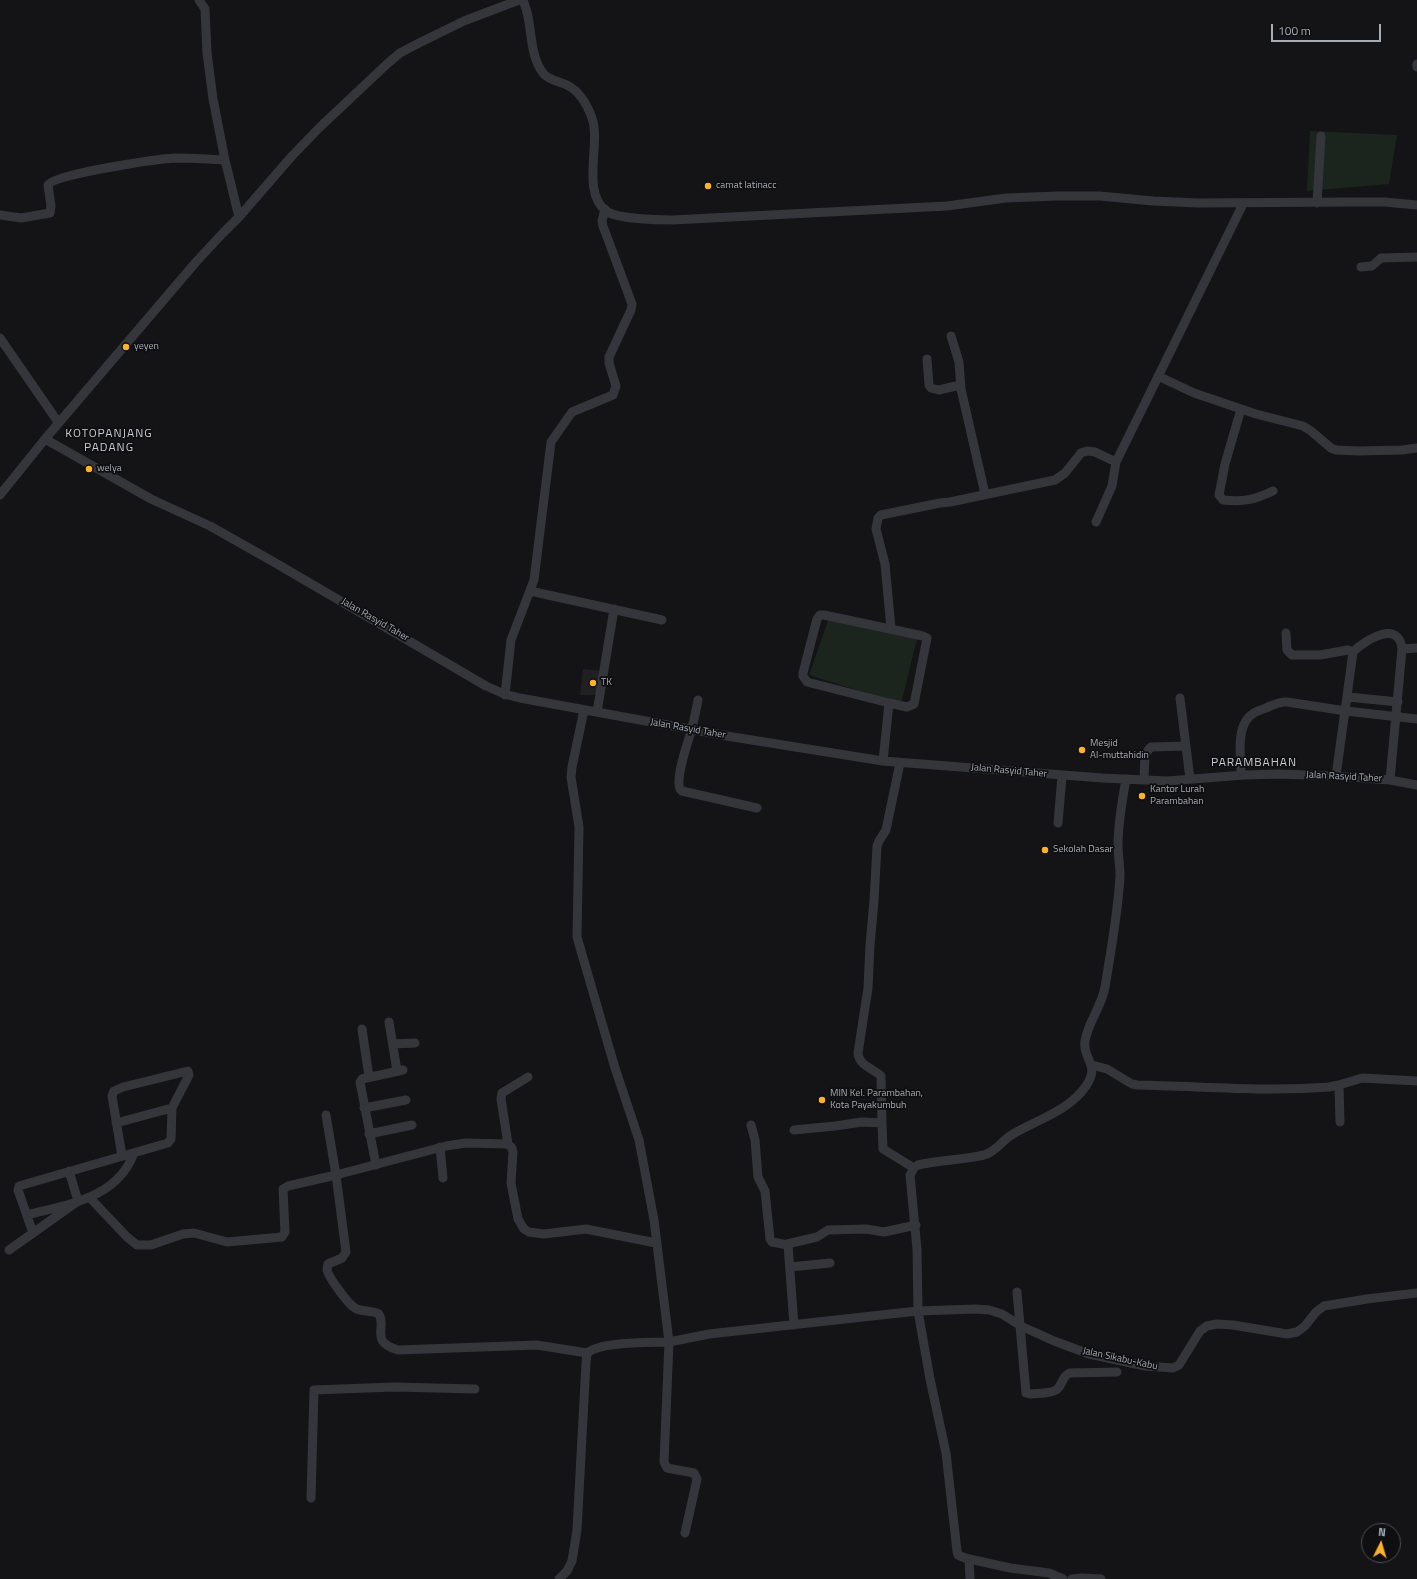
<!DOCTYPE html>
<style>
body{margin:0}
#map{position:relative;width:1417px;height:1579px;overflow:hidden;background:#141416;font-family:"Titillium Web",sans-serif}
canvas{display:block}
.north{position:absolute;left:1361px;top:1523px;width:40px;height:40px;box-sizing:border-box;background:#0f0f11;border:1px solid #4b4d53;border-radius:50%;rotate:5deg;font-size:11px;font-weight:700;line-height:16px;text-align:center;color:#a5abb7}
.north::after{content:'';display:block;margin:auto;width:14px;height:18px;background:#fcb327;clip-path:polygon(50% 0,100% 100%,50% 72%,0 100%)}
.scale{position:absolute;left:1271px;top:24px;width:110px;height:18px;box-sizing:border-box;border:2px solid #a5abb7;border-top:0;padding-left:5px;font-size:12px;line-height:14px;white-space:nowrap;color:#a5abb7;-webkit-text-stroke:3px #0f0f11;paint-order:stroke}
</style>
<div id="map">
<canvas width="1417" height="1579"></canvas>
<div class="north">N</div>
<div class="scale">100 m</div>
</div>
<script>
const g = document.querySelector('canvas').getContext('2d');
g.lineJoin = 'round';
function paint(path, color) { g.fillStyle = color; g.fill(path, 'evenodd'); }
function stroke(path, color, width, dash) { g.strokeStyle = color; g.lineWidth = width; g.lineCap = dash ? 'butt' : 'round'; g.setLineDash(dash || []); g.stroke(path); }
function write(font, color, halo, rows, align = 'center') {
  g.font = font + ' "Titillium Web",sans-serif'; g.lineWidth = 3.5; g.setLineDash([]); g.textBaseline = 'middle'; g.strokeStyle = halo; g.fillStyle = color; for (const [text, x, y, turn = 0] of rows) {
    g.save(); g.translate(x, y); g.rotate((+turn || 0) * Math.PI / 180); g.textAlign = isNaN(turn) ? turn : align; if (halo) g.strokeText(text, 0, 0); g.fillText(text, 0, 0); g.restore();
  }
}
paint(new Path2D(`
 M 583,669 L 605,671 L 605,695 L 580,695 Z`), '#202023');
paint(new Path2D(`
 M 1310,131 L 1397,135 L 1389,184 L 1307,191 Z
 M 829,618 L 917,639 L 901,704 L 809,675 Z`), '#1c251d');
stroke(new Path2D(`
 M 199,0 L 205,9 L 207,53 L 213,99 L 225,160
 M 519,0 L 464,21 L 419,43 L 400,53 L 387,64 L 319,128 L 292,156 L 239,217 L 222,234 L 196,262 L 45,439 L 151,499 L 210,526 L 272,561 L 486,686 L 504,694 L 520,698 L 733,737 L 883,761 L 1102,778 L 1167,781 L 1244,775 L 1279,774 L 1336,776 L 1390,780 L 1417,785
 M 523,0 C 525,6 527,11 528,17 C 532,36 531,57 543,73 C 548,80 559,81 567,85 C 579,91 587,104 592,118 C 601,144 581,191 606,211 C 617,219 658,220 672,220 L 947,206 L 1006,198 L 1057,196 L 1100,196 L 1153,201 L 1198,203 L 1346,202 L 1385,202 L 1417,205
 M 1417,64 L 1417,67
 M 1317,203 L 1321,136
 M 0,215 L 21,218 L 50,213 L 51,206 L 48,185 C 54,174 158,159 175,158 C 192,158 208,159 225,160 L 239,217
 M 1361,267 L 1372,266 L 1381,258 L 1417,257
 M 951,336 L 959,362 L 961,389 L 985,494
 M 0,338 L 58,422
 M 927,359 L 929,385 L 931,388 L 939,390 L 960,385
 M 1158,376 L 1194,393 L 1256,414 L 1303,426 L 1311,431 L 1331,448 L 1336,450 L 1359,451 L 1402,450 L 1417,448
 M 1241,409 L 1225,464 L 1219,495 L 1223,500 C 1244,502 1254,500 1273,491
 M 0,495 L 45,439
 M 1096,522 L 1112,486 L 1116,462 L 1243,204
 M 530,591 L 662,620
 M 891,628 L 885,564 L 876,529 L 878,518 L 881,515 L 940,503 L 950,502 L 1055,480 L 1065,473 L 1081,453 L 1087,451 L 1095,452 L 1116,462
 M 1286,633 L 1287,650 L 1292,655 L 1320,655 L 1348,650 L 1353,652 L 1336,776
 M 1402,649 L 1417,648
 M 1353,652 C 1365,640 1399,619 1402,649 L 1390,780
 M 505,695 L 511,640 L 534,580 L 551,442 L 572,412 L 613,395 L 616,386 L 609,363 L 609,357 L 631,310 L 632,304 L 603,226 L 602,221 L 605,209
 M 1348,697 L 1398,702
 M 1180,698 L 1190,779
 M 698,700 C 696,710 694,721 691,731 C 688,743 675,777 680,789 L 682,791 L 757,808
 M 584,710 L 572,767 L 571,777 L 579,827 L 577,937 L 615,1068 L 639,1140 L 654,1220 L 669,1342 L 709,1334 L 881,1315 L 918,1311 L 976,1309 L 989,1310 L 1002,1314 L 1021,1326 L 1054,1341 L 1089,1354 L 1145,1366 L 1173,1368 L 1179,1365 L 1200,1331 L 1207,1326 L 1217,1324 L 1233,1325 L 1287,1334 L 1297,1332 L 1305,1326 L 1316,1312 L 1324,1306 L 1367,1299 L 1417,1293
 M 597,712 L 614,609
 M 883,761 L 889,703 L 907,707 L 914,704 L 927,638 L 923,636 L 824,615 L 820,615 L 817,619 L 803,673 L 803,676 L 807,682 L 889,703
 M 1241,775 C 1241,758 1236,730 1249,717 C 1253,712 1260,710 1266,708 C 1273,705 1279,701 1287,702 L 1346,711 L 1417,719
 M 1144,780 L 1145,754 L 1151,747 L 1186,746
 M 1058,823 L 1062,776
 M 389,1022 L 397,1071
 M 362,1029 L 369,1077
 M 393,1044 L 415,1043
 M 1092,1065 L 1107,1069 L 1132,1084 L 1137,1085 C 1201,1086 1265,1092 1329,1087 L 1339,1085 L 1362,1078 L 1417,1081
 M 1339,1085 L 1340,1122
 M 364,1108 L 406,1100
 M 116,1123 L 172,1108
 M 882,1123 L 881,1076 C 873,1068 859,1066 858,1053 L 868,988 L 870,945 L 874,901 L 877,846 L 879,841 L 886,830 L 900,763
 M 751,1125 L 755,1140 L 758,1177 L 765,1191 L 770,1239 L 772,1242 L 788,1245 L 794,1325
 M 794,1130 L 835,1126 L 862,1122 L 882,1123 L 883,1149 L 914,1168
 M 369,1134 L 412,1125
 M 508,1144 L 501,1099 L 502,1093 L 528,1077
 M 440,1147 L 443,1178
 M 376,1165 L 360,1082 L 362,1079 L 403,1070
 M 90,1198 L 127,1237 L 137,1245 L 151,1245 L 183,1234 L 194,1233 L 227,1242 L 282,1237 L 285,1232 L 283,1189 L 288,1186 L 336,1175 L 326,1115
 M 27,1215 C 68,1204 117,1199 134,1153
 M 33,1233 L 18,1190 L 19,1186 L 168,1143 L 171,1139 L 172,1108 L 189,1075 L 188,1071 L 123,1087 L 114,1091 L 112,1096 L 122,1156
 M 787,1244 L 817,1237 L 828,1230 L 866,1229 L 884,1232 L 916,1225
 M 9,1250 L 78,1201 L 69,1171
 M 790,1267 L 830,1263
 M 1017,1292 L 1026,1393 L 1030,1394 C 1037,1393 1050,1394 1056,1390 C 1063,1386 1061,1376 1070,1373 L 1117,1372
 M 587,1353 L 537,1345 L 398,1350 C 369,1342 387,1327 379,1314 C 371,1310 362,1312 355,1308 C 348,1304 329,1278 327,1270 L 328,1264 L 342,1258 L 346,1252 L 336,1175 L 446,1146 L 466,1143 L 508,1144 L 512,1148 L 513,1152 L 511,1183 L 518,1219 L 524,1229 L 529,1232 L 544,1234 L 586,1229 L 656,1243
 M 311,1498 L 314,1390 L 394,1387 L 475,1389
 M 969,1559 L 970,1579
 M 559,1579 L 567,1571 L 572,1561 L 577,1530 L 586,1363 L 587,1353 C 602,1341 649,1343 669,1342 L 664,1462 L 667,1468 L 694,1473 L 697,1479 L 685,1533
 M 1063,1579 L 1049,1573 L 1010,1568 L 965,1558 L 958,1555 L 957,1551 L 946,1453 L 930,1379 L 918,1311 L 917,1249 L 910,1175 L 914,1168 L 918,1165 C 940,1160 963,1160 984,1155 C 997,1151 1002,1140 1013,1134 C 1037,1120 1070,1110 1086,1086 C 1101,1064 1082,1060 1085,1041 C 1088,1022 1102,1006 1105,987 C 1111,950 1118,913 1120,876 C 1120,865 1118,855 1118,845 C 1118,823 1122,801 1126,779
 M 1072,1579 L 1082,1578 L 1101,1579`), '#35363c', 9);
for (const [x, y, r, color] of [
 [708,186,4,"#fcb327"],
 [126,347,4,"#fcb327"],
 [89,469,4,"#fcb327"],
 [593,683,4,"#fcb327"],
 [1082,750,4,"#fcb327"],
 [1142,796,4,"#fcb327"],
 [1045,850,4,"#fcb327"],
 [822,1100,4,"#fcb327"]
]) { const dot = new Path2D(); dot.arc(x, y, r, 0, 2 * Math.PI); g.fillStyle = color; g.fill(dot); stroke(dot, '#0f0f11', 1.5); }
write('10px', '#a5abb7', '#0f0f11', [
 ["camat latinacc",716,186],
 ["yeyen",134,347],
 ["welya",97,469],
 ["TK",601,683],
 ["Mesjid",1090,744],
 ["Al-muttahidin",1090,756],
 ["Kantor Lurah",1150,790],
 ["Parambahan",1150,802],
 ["Sekolah Dasar",1053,850],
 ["MIN Kel. Parambahan,",830,1094],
 ["Kota Payakumbuh",830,1106]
], 'left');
write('10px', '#a5abb7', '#0f0f11', [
 ["Jalan Rasyid Taher",375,620,30],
 ["Jalan Rasyid Taher",688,729,10],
 ["Jalan Rasyid Taher",1009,771,5],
 ["Jalan Rasyid Taher",1344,777,3],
 ["Jalan Sikabu-Kabu",1120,1359,12]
]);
g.letterSpacing = '1px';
write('12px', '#c7cad3', '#0f0f11', [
 ["KOTOPANJANG",109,434],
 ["PADANG",109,448],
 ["PARAMBAHAN",1254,763]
]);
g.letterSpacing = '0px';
</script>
